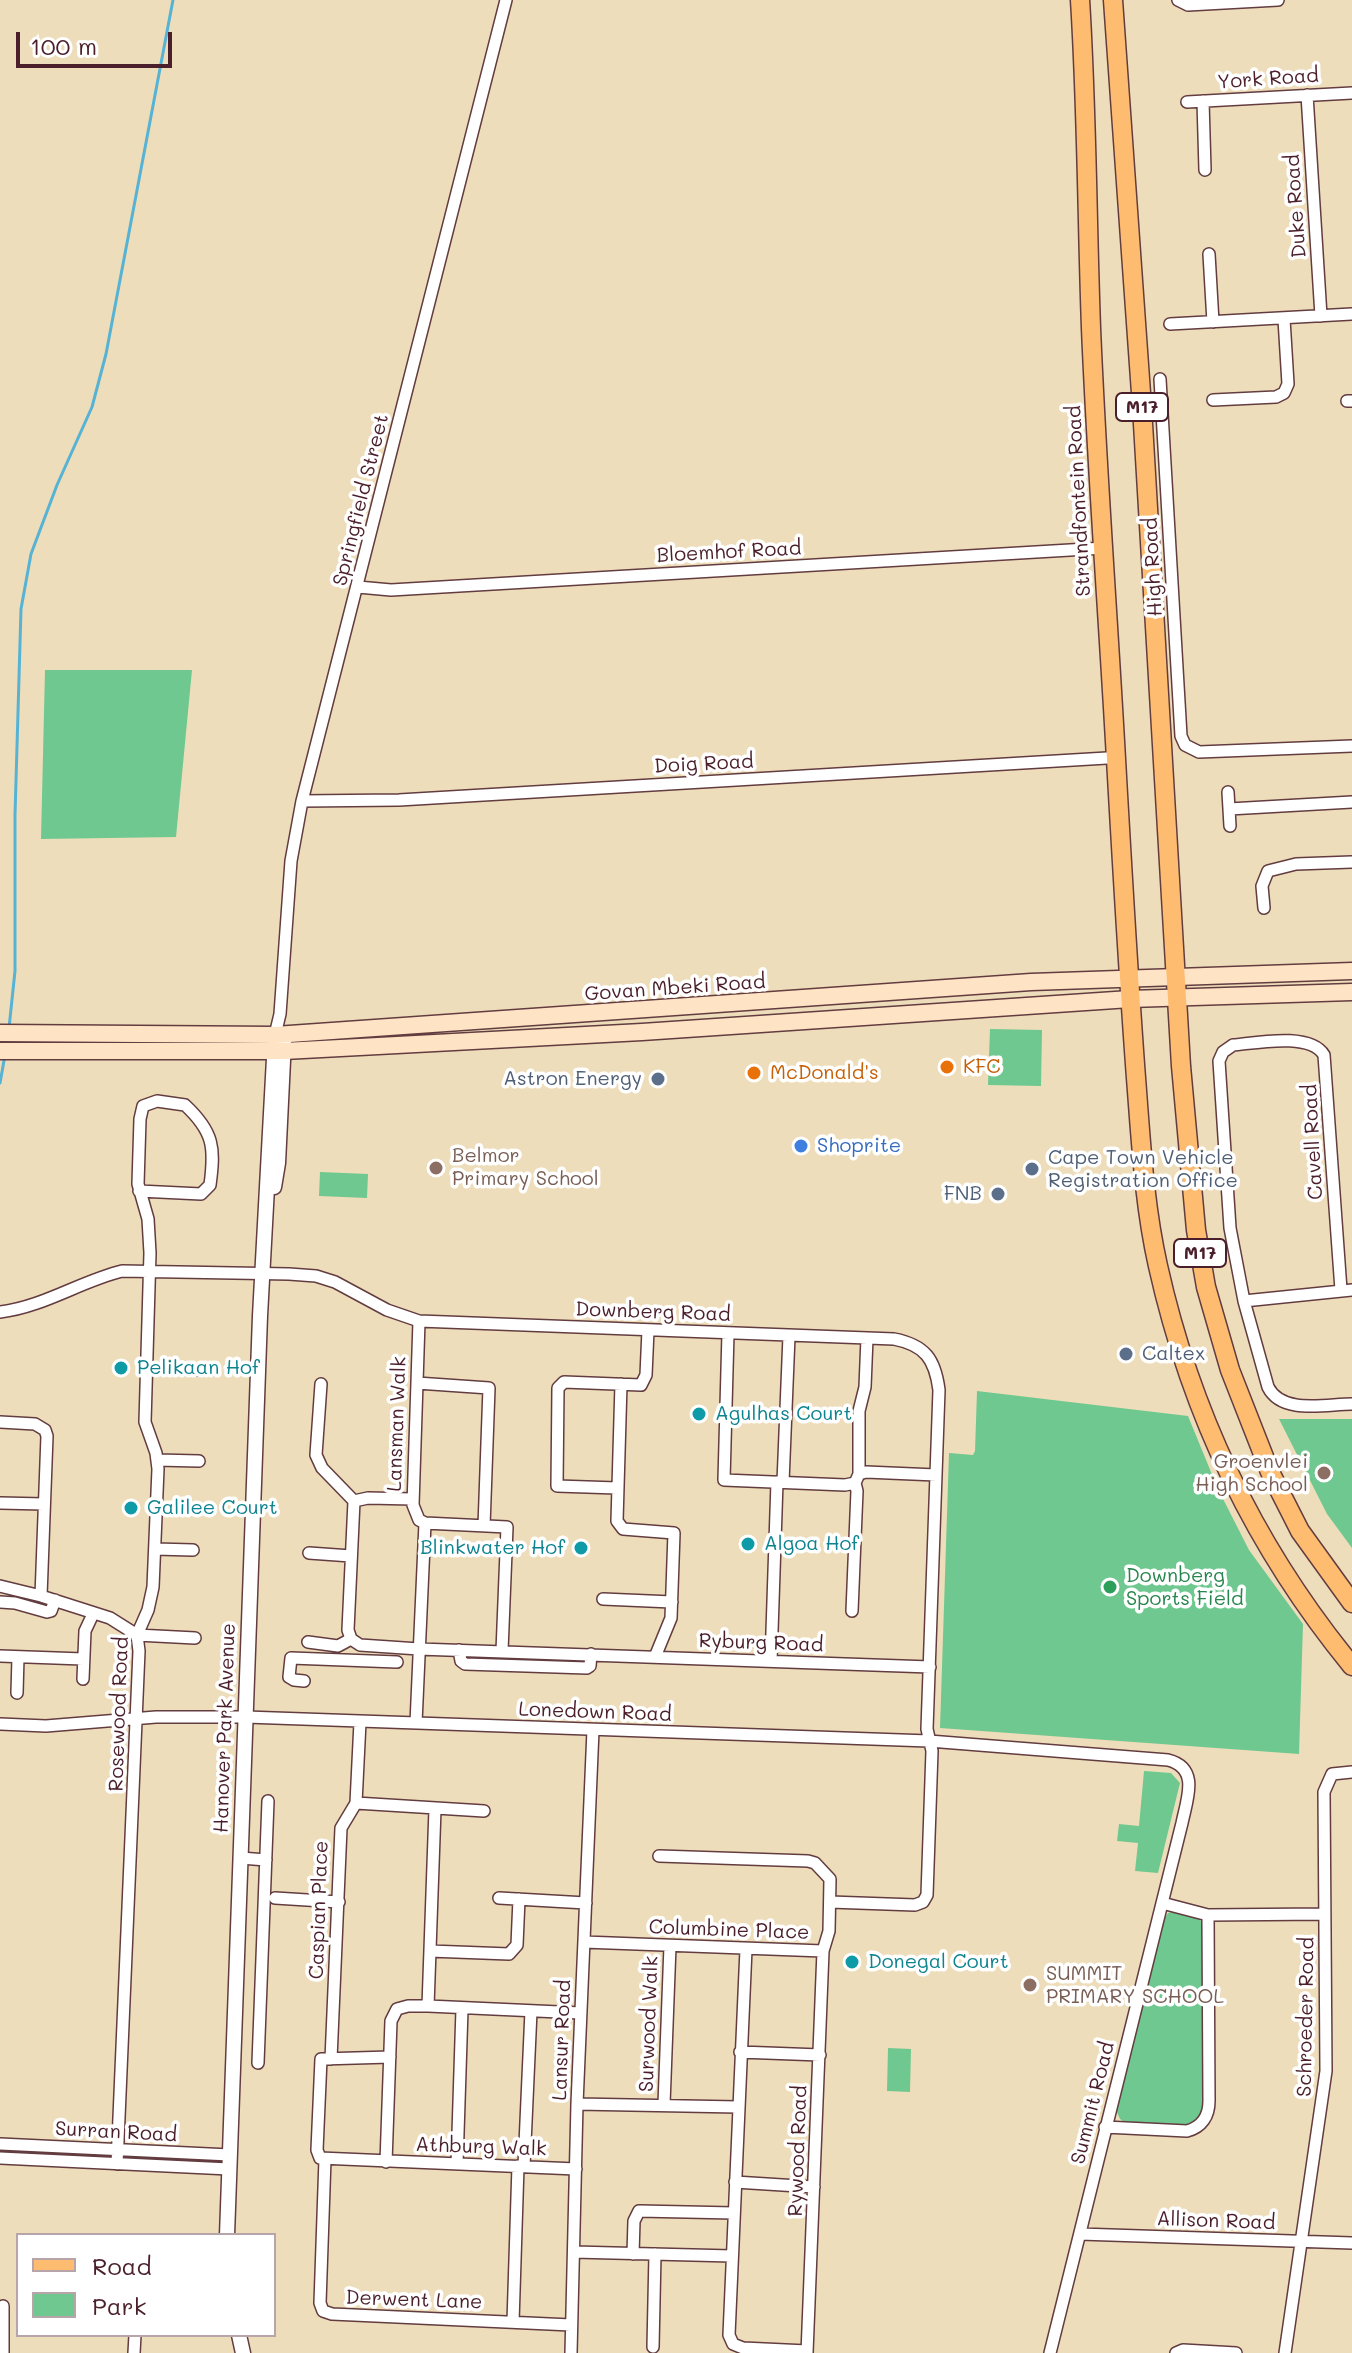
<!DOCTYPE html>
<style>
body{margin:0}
#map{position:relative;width:1352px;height:2353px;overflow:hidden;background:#eeddba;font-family:Mali,sans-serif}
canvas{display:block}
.legend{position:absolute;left:16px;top:2233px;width:260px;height:104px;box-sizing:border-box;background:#fff;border:2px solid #b7a5aa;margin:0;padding:10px 14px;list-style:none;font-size:24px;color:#4a1f2b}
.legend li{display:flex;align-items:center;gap:16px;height:40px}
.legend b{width:40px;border:2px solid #b7a5aa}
.scale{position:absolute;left:16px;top:32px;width:156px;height:36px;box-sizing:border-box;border:4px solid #4a1f2b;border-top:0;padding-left:10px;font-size:24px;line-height:28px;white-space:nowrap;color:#4a1f2b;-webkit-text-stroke:6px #fff;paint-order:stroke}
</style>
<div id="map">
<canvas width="1352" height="2353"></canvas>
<ul class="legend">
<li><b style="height:10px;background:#fdbc6f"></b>Road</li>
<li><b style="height:22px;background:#6fc88f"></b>Park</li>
</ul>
<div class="scale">100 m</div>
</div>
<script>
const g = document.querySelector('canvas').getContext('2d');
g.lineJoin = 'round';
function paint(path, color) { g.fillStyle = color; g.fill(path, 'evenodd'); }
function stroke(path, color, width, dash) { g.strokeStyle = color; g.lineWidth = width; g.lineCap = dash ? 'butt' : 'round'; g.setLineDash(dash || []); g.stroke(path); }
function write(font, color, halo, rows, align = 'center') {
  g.font = font + ' Mali,sans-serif'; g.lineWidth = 7; g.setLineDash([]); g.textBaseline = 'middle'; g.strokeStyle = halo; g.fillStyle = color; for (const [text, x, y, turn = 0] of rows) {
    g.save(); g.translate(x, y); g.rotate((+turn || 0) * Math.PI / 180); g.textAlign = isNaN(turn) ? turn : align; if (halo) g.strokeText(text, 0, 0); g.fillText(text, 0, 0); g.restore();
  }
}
paint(new Path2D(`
 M 45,670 L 192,670 L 176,837 L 41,839 Z
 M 990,1029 L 1042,1030 L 1041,1086 L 988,1085 Z
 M 320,1172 L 368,1174 L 367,1198 L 319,1196 Z
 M 977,1391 L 1188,1416 L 1218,1489 L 1249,1550 L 1303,1624 L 1299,1754 L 940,1728 L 949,1453 L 973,1455 L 975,1451 Z
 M 1279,1419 L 1352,1419 L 1352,1548 L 1327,1514 Z
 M 1144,1771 L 1171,1773 L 1180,1783 L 1158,1873 L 1135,1871 L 1138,1843 L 1117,1841 L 1119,1824 L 1139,1826 Z
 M 1175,1911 L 1199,1918 L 1204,1927 L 1204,2111 L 1197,2122 L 1188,2126 L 1126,2123 L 1120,2119 L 1116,2110 L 1162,1922 L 1168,1913 Z
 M 888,2048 L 911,2049 L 910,2092 L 887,2091 Z`), '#6fc88f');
stroke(new Path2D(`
 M 9,1028 L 15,971 L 15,815 L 21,609 L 31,554 L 57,485 L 92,407 L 106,354 L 173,0
 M 0,1083 L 5,1055`), '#56b3d4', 3);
const minor = new Path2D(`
 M 1178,0 L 1188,5 L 1278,0
 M 1307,95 L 1321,316
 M 1203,101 L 1205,170
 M 1187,102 L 1352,93
 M 1209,254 L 1213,322
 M 1170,324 L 1352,314
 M 1160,379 L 1181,736 L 1185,745 L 1199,752 L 1352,746
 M 1213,400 L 1276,397 L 1284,393 L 1288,384 L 1284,319
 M 1347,401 L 1352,401
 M 358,587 L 391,590 L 1104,548
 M 1228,792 L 1230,826
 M 302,801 L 399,800 L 1107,758
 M 1229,809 L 1352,802
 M 1264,908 L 1262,886 L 1268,871 L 1296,864 L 1352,862
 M 275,1035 L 280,1014 L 291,861 L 302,801 L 506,0
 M 1341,1290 L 1324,1055 C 1310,1032 1256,1043 1233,1045 L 1223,1052 L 1219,1061 L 1230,1228 L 1244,1301 L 1268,1387 C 1282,1415 1326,1404 1352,1404
 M 1244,1301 L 1352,1290
 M 0,1312 C 43,1307 81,1281 122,1271 L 289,1274 L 316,1276 L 335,1282 L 387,1310 L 419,1321 L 894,1339 C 925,1345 935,1359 939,1390 L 927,1729 L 932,1751 L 927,1895 L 923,1902 L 915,1905 L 830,1902
 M 419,1321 L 413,1505 L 419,1520 L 425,1523
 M 728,1333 L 724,1480 L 845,1485 L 855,1483 L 859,1474 L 866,1472 L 936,1475
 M 146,1368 L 212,1370
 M 417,1383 L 489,1388 L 484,1526
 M 321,1384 L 316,1455 L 322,1468 L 354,1501
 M 621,1384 L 617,1521 L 623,1529 L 674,1533 L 671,1618 L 655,1657
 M 0,1422 L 35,1424 L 45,1430 L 47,1436 L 41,1596
 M 157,1460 L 199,1461
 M 859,1474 L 859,1411 L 865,1387 L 867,1338
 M 783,1482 L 789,1336
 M 617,1488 L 557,1486 L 558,1388 L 564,1382 L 641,1385 L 646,1375 L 648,1330
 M 354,1501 L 368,1498 L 413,1499
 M 0,1503 L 44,1504
 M 425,1523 L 507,1527 L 502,1651
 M 155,1549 L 193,1550
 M 309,1553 L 351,1556
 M 0,1586 L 41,1596 L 110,1618 L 137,1635 L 195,1638
 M 603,1599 L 672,1602
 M 0,1602 L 15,1603 L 47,1612 L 51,1611 L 55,1600
 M 852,1611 L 857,1491 L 855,1483
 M 351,1639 L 360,1645 L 419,1649 L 930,1667
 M 351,1639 L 348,1630 L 354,1501
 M 308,1642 L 338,1646 L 351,1639
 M 459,1650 L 461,1661 L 465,1664 L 587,1668 L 590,1666 L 591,1654
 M 0,1656 L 83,1659
 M 771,1661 L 777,1482
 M 83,1679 L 85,1631 L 93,1614
 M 304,1681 L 294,1680 L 289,1677 L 291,1658 L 397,1662
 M 17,1693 L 18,1657
 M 416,1723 L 425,1523
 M 0,1724 L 46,1726 L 156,1717 L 246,1717 L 929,1741 L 1168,1760 C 1200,1768 1187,1799 1182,1823 L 1050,2353
 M 356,1803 L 484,1811
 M 356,1803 L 360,1722
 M 659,1856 L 808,1861 L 815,1863 L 830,1879 L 829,1931 L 823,1951 L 807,2353
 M 241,1858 L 266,1860
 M 275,1898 L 339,1902
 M 499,1898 L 586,1903
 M 1162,1903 L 1208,1915 L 1324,1914
 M 584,1942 L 823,1951
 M 746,1949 L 729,2335 L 733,2344 L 743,2348 L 807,2351
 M 430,1951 L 509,1954 L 517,1945 L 519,1899
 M 428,2006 L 435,1809
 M 740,2052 L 820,2055
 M 390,2057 L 321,2059 L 317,2150 L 320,2158 L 576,2169
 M 331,2059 L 341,1828 L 356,1803
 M 258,2063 L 268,1801
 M 577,2104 L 738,2107
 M 664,2104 L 670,1946
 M 1105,2127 L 1187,2131 C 1202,2127 1209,2116 1209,2101 L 1208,1915
 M 0,2144 L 230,2155
 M 0,2158 L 229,2169
 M 325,2159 L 320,2303 L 323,2311 L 332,2314 L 571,2325
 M 386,2162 L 391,2021 L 397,2009 L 408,2006 L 428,2006 L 581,2013
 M 117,2164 L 139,1651 L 137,1635 L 148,1610 L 153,1587 L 158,1469 L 156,1453 L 145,1422 L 150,1253 L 148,1219 L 138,1184 L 140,1119 L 143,1106 L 157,1101 L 185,1105 C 214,1132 215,1148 210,1185 L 201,1194 L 139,1191
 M 457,2164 L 462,2009
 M 524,2166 L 531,2011
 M 735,2182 L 814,2187
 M 1080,2234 L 1352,2243
 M 574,2252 L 732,2256
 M 633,2254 L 634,2221 L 639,2211 L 734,2213
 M 513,2322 L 518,2166
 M 653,2347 L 655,2254
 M 3,2353 L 3,2306
 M 134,2353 L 135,2335
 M 571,2353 L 577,2104 L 593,1730
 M 1176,2353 L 1183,2350 L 1236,2353
 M 1285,2353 L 1326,2071 L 1324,1792 L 1332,1774 L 1352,1772`);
const tertiary = new Path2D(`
 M 274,1187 L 278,1163 L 284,1040
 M 227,2235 L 260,1316 L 275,1040
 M 239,2335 L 243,2353`);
const secondary = new Path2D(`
 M 0,1033 L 275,1035 L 1031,982 L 1352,971
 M 0,1051 L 284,1051 L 642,1032 L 1130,999 L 1352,992`);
const primary = new Path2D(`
 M 1080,0 C 1087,109 1087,219 1091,328 C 1097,472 1108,615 1116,759 C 1122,865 1128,971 1136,1078 C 1141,1141 1144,1204 1158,1266 C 1191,1414 1256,1549 1352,1666
 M 1113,0 L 1142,407 L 1181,1066 L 1196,1230 L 1206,1287 L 1230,1370 L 1270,1472 L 1300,1531 L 1352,1603`);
stroke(minor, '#633c40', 14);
stroke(tertiary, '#633c40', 17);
stroke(secondary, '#633c40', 19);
stroke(primary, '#633c40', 21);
stroke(minor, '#fff', 11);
stroke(tertiary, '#fff', 14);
stroke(secondary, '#fee4c5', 16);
stroke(primary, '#fdbc6f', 18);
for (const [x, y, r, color] of [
 [947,1067,8,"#e8710a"],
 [754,1073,8,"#e8710a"],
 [658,1079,8,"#5c6f8a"],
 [801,1146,8,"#3f7fe0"],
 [436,1168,8,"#8d6e63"],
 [1032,1169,8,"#5c6f8a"],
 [998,1194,8,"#5c6f8a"],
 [1126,1354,8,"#5c6f8a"],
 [121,1368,8,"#0f9aa8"],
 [699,1414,8,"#0f9aa8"],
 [1324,1473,8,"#8d6e63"],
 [131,1508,8,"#0f9aa8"],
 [748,1544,8,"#0f9aa8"],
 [581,1548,8,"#0f9aa8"],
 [1110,1587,8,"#2e9e5b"],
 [852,1962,8,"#0f9aa8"],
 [1030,1985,8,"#8d6e63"]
]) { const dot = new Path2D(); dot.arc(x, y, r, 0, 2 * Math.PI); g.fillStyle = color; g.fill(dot); stroke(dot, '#fff', 3); }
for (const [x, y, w] of [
 [1142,407,52],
 [1200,1253,52]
]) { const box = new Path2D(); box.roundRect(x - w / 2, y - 14, w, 28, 6); g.fillStyle = '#fff'; g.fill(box); stroke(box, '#4a1f2b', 2); }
write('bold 18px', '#4a1f2b', null, [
 ["M17",1142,407],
 ["M17",1200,1253]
]);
write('20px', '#4a1f2b', '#fff', [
 ["York Road",1268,79,-4],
 ["Duke Road",1296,206,-94],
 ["Springfield Street",361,500,-76],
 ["Strandfontein Road",1079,501,-93],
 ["Bloemhof Road",729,552,-3],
 ["High Road",1153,567,-93],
 ["Doig Road",704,764,-3],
 ["Govan Mbeki Road",675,988,-4],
 ["Cavell Road",1313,1142,-93],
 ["Downberg Road",653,1312,2],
 ["Lansman Walk",397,1424,-88],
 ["Ryburg Road",761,1643,2],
 ["Lonedown Road",595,1712,2],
 ["Rosewood Road",119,1714,-88],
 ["Hanover Park Avenue",225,1728,-88],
 ["Caspian Place",319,1910,-88],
 ["Columbine Place",729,1930,2],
 ["Schroeder Road",1306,2017,-89],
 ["Surwood Walk",649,2024,-88],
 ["Lansur Road",562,2040,-88],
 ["Summit Road",1093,2103,-76],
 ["Surran Road",116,2132,3],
 ["Athburg Walk",481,2147,2],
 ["Rywood Road",798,2151,-88],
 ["Allison Road",1216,2221,2],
 ["Derwent Lane",414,2300,2]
]);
write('20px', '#c56008', '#fff', [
 ["KFC",963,1067],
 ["McDonald's",770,1073]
], 'left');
write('20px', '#4e5e75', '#fff', [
 ["Astron Energy",642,1079],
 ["Cape Town Vehicle",1048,1158,"left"],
 ["Registration Office",1048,1181,"left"],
 ["FNB",982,1194],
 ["Caltex",1142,1354,"left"]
], 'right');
write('20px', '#366cbe', '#fff', [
 ["Shoprite",817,1146]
], 'left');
write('20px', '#785e54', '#fff', [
 ["Belmor",452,1156],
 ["Primary School",452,1179],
 ["Groenvlei",1308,1462,"right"],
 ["High School",1308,1485,"right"],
 ["SUMMIT",1046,1974],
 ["PRIMARY SCHOOL",1046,1997]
], 'left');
write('20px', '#0d838f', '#fff', [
 ["Pelikaan Hof",137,1368],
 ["Agulhas Court",715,1414],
 ["Galilee Court",147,1508],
 ["Algoa Hof",764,1544],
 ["Blinkwater Hof",565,1548,"right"],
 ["Donegal Court",868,1962]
], 'left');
write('20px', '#27864d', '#fff', [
 ["Downberg",1126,1576],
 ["Sports Field",1126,1599]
], 'left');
</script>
